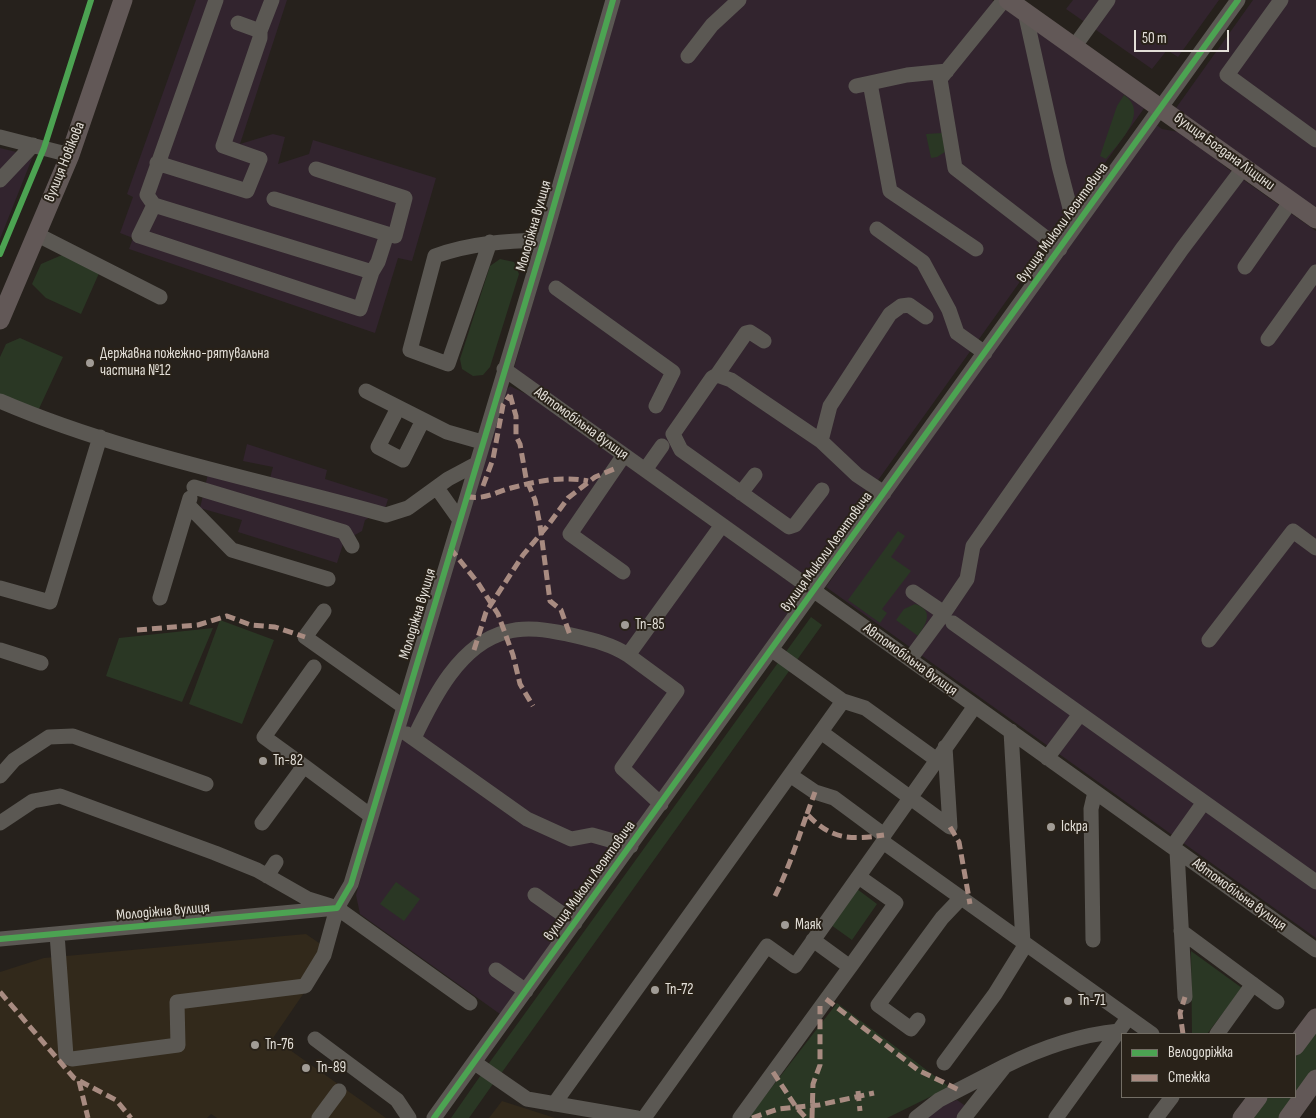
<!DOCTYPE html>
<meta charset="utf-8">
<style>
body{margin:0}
#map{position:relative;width:1316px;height:1118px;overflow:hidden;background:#26211c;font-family:"Sofia Sans Condensed",sans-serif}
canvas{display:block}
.legend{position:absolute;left:1121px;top:1033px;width:175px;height:65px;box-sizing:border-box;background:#292219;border:1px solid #736e65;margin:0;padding:6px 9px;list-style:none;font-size:15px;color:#e3dfd8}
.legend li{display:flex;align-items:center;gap:10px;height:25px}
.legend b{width:25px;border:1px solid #736e65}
.scale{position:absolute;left:1134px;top:30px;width:95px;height:22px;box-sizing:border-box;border:2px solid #e3dfd8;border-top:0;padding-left:6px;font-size:15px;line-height:18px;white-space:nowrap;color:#e3dfd8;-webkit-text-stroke:4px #292219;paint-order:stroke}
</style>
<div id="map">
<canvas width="1316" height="1118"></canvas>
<ul class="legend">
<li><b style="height:6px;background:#4ca352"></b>Велодоріжка</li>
<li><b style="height:6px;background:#a88b81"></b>Стежка</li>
</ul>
<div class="scale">50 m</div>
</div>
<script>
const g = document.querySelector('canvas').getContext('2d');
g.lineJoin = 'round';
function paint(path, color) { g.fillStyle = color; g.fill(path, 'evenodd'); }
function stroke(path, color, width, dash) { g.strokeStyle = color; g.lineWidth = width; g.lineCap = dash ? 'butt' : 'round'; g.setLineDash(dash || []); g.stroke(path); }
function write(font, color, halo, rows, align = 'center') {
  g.font = font + ' "Sofia Sans Condensed",sans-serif'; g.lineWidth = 4; g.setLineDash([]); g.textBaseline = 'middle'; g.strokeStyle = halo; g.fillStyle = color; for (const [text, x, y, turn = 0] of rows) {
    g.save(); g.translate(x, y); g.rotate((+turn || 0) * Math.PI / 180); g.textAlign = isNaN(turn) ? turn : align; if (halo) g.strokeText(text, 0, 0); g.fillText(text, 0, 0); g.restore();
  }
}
paint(new Path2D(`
 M 306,934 L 332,952 L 273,1038 L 386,1118 L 217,1118 L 211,1114 L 207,1118 L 0,1118 L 0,972 L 44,958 Z
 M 502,1101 L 555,1118 L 489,1118 Z`), '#32291b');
paint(new Path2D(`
 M 196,0 L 287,0 L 240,144 L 273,134 L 285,137 L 278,164 L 309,154 L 313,140 L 436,178 L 412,261 L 398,258 L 375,333 L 129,249 L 133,238 L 120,233 L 133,197 L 127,194 Z
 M 620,0 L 992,0 L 1145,107 L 808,578 L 514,368 Z
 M 1073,0 L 1219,0 L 1178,57 L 1167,50 L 1152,69 L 1066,9 Z
 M 1253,0 L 1316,0 L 1316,209 L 1176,108 Z
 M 1155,124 L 1162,129 L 1179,132 L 1197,144 L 1228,169 L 1316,231 L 1316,938 L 826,587 Z
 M 0,148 L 33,156 L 0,239 Z
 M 510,386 L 530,396 L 803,592 L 500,1014 L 360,914 L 356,895 L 497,400 Z
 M 247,444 L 327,470 L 325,479 L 388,499 L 385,509 L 365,520 L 362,531 L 344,541 L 337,563 L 238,532 L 242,520 L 200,508 L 208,474 L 270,478 L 273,467 L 243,461 Z
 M 957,1100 L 967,1107 L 959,1118 L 924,1118 L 930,1110 Z`), '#32242e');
paint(new Path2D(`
 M 1124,95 C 1150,112 1119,143 1106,159 L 1100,156 L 1117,106 Z
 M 942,133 L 945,152 L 937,157 L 931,158 L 926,134 Z
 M 62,255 L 100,271 L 81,314 L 46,298 L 32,284 L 41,264 Z
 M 500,259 L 514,262 L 519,274 L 490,367 L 483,375 L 473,376 L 462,369 L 460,359 L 490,266 Z
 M 20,338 L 63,357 L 37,413 L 0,396 L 0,357 L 6,344 Z
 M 898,531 L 905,536 L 891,557 L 911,571 L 882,609 L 887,613 L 880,623 L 848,600 Z
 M 915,604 C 934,610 927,623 918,636 L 896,620 L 904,609 Z
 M 811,617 L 822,625 L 500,1075 L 487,1066 Z
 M 220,620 L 274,640 L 242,724 L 189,704 Z
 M 213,628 L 182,702 L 106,676 L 119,638 Z
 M 396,882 L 420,899 L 404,921 L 380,904 Z
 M 857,889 L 877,904 L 852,940 L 831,925 Z
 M 1191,951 L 1242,988 L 1207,1034 L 1192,1034 Z
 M 837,1003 L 948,1086 L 946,1089 L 887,1118 L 748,1118 Z
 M 1316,1029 L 1316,1069 L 1280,1118 L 1250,1118 L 1266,1097 L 1295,1097 L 1295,1058 Z
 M 483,1072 L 495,1081 L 469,1118 L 451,1118 Z`), '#2a3724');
stroke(new Path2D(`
 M 1004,0 L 940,79 L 955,168 L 1060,249
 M 1281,0 L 1227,75 L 1316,140
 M 1025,12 L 1059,166 L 1075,227
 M 238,23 L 260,31 L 272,0
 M 1074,47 L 1108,0
 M 688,56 L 712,25 L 739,0
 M 870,83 L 890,191 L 976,249
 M 856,86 L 907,75 L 947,71
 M 0,137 L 70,155
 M 157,163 L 247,191 L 260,159 L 223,146 L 260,38 L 260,31
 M 316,169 L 405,198 L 395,236 L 387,234
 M 0,180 L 33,145
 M 274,199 L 387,234 L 378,262 L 372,272
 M 154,205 L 139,236 L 360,309 L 372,272 L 154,205 L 147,195 L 216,0
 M 877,229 L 923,262 L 949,310 L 957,333 L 985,353
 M 36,234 L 160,297
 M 490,242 L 448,364 L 410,350 L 435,256 C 471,243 506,241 544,240
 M 1245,267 L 1291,201
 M 556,288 L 673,372 L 656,406
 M 1268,339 L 1316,272
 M 504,369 L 1316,950
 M 717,375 L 746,333 L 750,332 L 764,341
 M 366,391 L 447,432 L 482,442
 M 0,401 C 123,454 258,479 386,515 L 408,508 L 448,479 L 476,464
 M 398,408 L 378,447 L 403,460 L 423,420
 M 821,441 L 731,380 L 717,375 L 712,378 L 673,434 L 681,450 L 789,527 L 795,525 L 822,490
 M 645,470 L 662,446
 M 194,487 L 344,532 L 352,546
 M 437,488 L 459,519
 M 741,493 L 755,475
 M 884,493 L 857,475 L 821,441 L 830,406 L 890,314 L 901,306 L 909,305 L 926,317
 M 188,505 L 232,550 L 328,579
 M 623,572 L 570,534 L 624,455
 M 0,588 L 50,602 L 100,437
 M 160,598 L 190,498
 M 324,611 L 305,637 L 404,707
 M 944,613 L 967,579 L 973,546 L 1182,249 L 1244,167
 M 953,623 L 1316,882
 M 1209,640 L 1293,531 L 1316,548
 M 0,650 L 41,663
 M 772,650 L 843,701 L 865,708 L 937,760
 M 910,659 L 944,613 L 913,592
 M 1011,731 L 1023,943
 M 821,732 L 950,827 L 945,747
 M 407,734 L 527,819 L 571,839 L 592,835 L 631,846
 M 414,738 C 433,698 460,644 506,632 C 526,626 548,630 567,634 C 588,639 610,643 628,655
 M 1047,758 L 1080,714
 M 304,766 L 264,737 L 314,667
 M 790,775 L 815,792 L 834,798 L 884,835
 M 0,776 L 14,760 L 49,737 L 73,736 L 206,784
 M 661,804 L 622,768 L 677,691 L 628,655 L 722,525
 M 0,823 L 33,801 L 60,796 L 215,853 L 257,870 L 308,899 L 337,908 L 470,1003
 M 262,823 L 304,766 L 371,816
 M 883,842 L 1152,1034
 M 1172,847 L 1204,802
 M 1177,851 L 1185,997
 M 267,876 L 276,862
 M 535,895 L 575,923
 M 1181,931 L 1277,1002
 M 57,934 L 66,1056 L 72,1059 L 178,1045 L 177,1002 L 305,986 L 324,955 L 337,908
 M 0,939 L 337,908 L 351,884 L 544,240 L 613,0
 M 1093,940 L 1091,809 L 1095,792
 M 850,967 L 896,903 L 859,877
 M 496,970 L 526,991
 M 918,1020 L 911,1029 L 878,1005 L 942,918 L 961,898
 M 1217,1034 L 1253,984
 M 315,1039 L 397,1100 L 409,1118
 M 475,1063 L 527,1099 L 637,1118
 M 944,1063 L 995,994 L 1026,944
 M 1005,1066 C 1041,1048 1078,1035 1119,1031
 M 554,1104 L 843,701
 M 319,1118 L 339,1091
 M 434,1118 L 1238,0
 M 644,1118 L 767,946 L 795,966 L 883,842 L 884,835 L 975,706
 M 740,1118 L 850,967 L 813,940
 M 916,1118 L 939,1100 L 1005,1066 L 964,1118
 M 1056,1118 L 1128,1018
 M 1156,1118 L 1172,1097`), '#5b5853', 15);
stroke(new Path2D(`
 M 1008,0 L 1316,219
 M 0,320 L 70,155 L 123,0
 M 1295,1046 L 1316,1018
 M 1242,1118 L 1258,1097
 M 1288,1118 L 1316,1079`), '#625857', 19);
stroke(new Path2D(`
 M 510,395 L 516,416 L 516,436 L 520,444 L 526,478 L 535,500 L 540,525 L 550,601 L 561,610 L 570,635
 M 483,486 L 493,459 L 503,405 L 510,395
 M 466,496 C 482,501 496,492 511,488 C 537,481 562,476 588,481
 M 450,548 L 478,583 L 498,614 L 513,655 L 520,684 L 533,706
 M 137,630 L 198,625 L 227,616 L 251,625 L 275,627 L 305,637
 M 474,650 L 486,612 L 523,555 L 549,524 L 568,498 L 595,477 L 614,469
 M 807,814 L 815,792
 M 950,827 L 959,842 L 970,904
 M 775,896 C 788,870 797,842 807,814 C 831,840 851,840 884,835
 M 0,992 L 74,1078 L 116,1100 L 131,1118
 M 826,999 L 918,1070 L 959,1090
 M 1183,1034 L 1180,1013 L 1185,997
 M 773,1072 L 796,1107 L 806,1118
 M 79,1081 L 88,1118
 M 858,1091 L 860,1111
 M 752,1118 L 778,1109 L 819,1105 L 874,1093
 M 812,1118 L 813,1084 L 820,1065 L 820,1006`), '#a88b81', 5, [10, 5]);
stroke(new Path2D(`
 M 0,254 L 44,148 L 91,0
 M 0,939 L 337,908 L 351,884 L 544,240 L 613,0
 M 434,1118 L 1238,0`), '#4ca352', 6);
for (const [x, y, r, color] of [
 [90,363,5,"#a19c96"],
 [625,625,5,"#a19c96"],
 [263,761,5,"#a19c96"],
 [1051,827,5,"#a19c96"],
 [785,925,5,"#a19c96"],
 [655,990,5,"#a19c96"],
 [1068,1001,5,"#a19c96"],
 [255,1045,5,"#a19c96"],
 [306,1068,5,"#a19c96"]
]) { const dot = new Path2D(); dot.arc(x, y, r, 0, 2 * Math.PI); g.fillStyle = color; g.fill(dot); stroke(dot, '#292219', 2); }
write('15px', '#e3dfd8', '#292219', [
 ["вулиця Богдана Ліщини",1224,152,36],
 ["вулиця Новікова",65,162,-68],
 ["вулиця Миколи Леонтовича",1063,223,-54],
 ["Молодіжна вулиця",534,226,-74],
 ["Автомобільна вулиця",581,424,36],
 ["вулиця Миколи Леонтовича",827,552,-54],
 ["Молодіжна вулиця",418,614,-73],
 ["Автомобільна вулиця",910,660,36],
 ["вулиця Миколи Леонтовича",590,881,-54],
 ["Автомобільна вулиця",1239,895,36],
 ["Молодіжна вулиця",163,912,-5]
]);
write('15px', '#e3dfd8', '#292219', [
 ["Державна пожежно-рятувальна",100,354],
 ["частина №12",100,371],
 ["Тп-85",635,625],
 ["Тп-82",273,761],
 ["Іскра",1061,827],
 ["Маяк",795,925],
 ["Тп-72",665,990],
 ["Тп-71",1078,1001],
 ["Тп-76",265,1045],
 ["Тп-89",316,1068]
], 'left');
</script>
